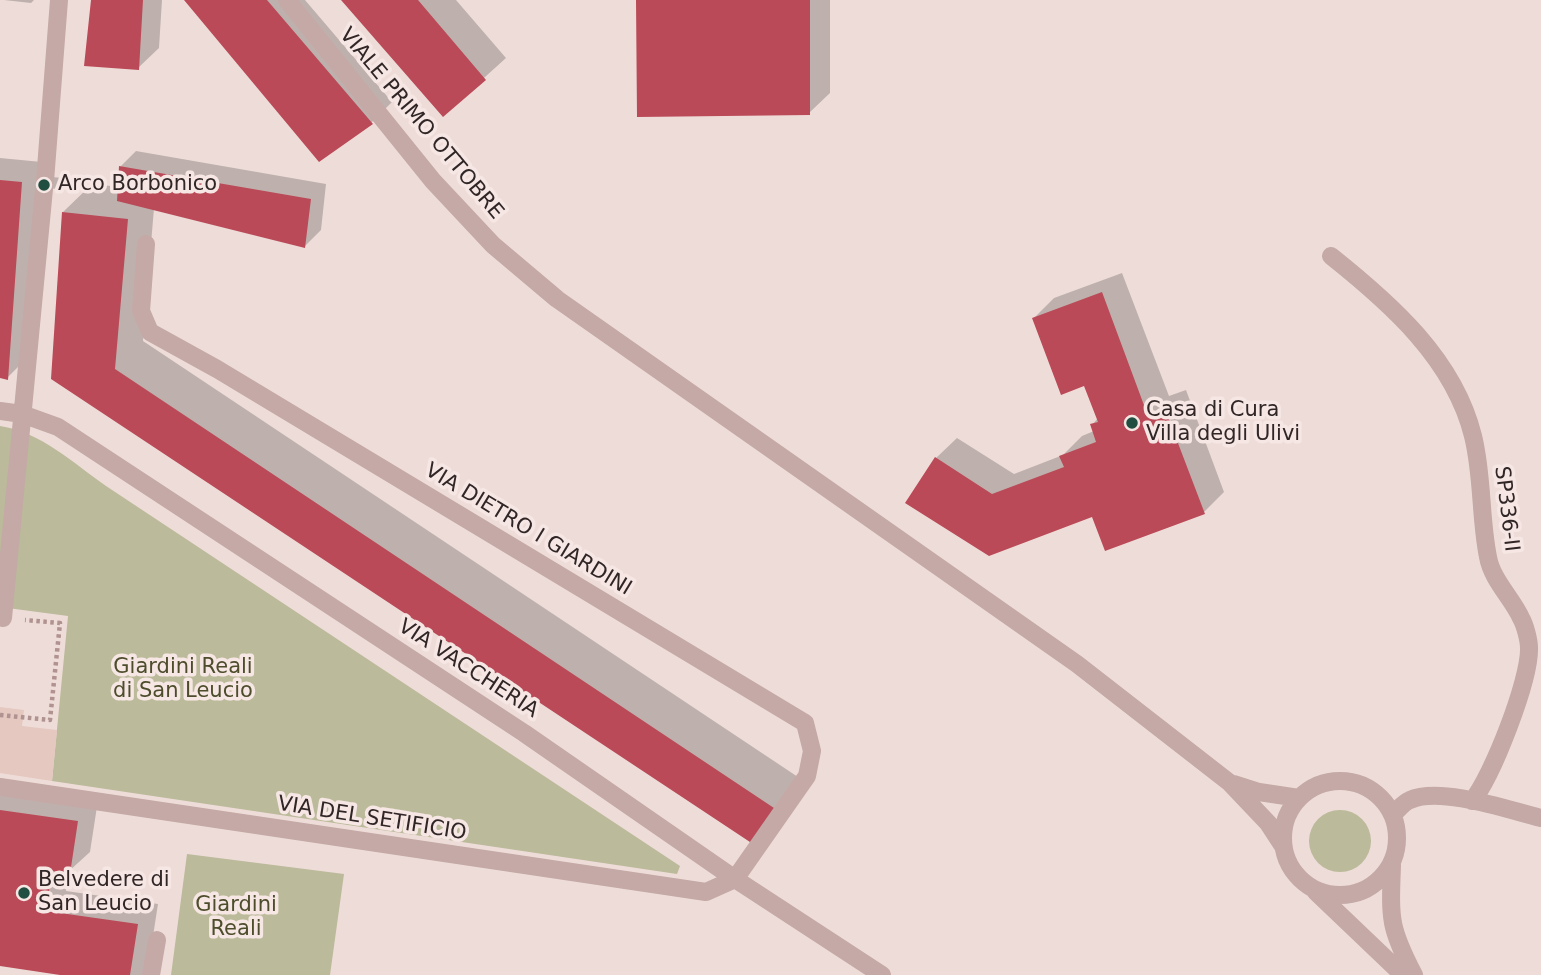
<!DOCTYPE html>
<style>
body{margin:0}
canvas{display:block;background:#eedcd8}
</style>
<canvas width="1541" height="975"></canvas>
<script>
const g = document.querySelector('canvas').getContext('2d');
g.lineJoin = 'round';
function paint(path, color) { g.fillStyle = color; g.fill(path, 'evenodd'); }
function stroke(path, color, width, dash) { g.strokeStyle = color; g.lineWidth = width; g.lineCap = dash ? 'butt' : 'round'; g.setLineDash(dash || []); g.stroke(path); }
function write(font, color, halo, rows, align = 'center') {
  g.font = font + ' "DejaVu Sans",sans-serif'; g.lineWidth = 7; g.setLineDash([]); g.textBaseline = 'middle'; g.strokeStyle = halo; g.fillStyle = color; for (const [text, x, y, turn = 0] of rows) {
    g.save(); g.translate(x, y); g.rotate((+turn || 0) * Math.PI / 180); g.textAlign = isNaN(turn) ? turn : align; if (halo) g.strokeText(text, 0, 0); g.fillText(text, 0, 0); g.restore();
  }
}
paint(new Path2D(`
 M 0,426 C 41,432 73,463 106,486 L 680,866 L 677,874 L 52,781 L 68,616 L 0,607 Z
 M1309 841a31 31 0 1 1 62 0a31 31 0 1 1-62 0Z
 M 187,854 L 344,874 L 330,975 L 171,975 Z`), '#bbba9a');
paint(new Path2D(`
 M 0,707 L 24,710 L 22,726 L 57,730 L 52,781 L 0,773 Z`), '#e5c8c0');
paint(new Path2D(`
 M 4,0 L 34,0 L 31,3 Z
 M 93,0 L 162,0 L 159,48 L 138,68 Z
 M 186,0 L 305,0 L 392,102 L 372,122 L 319,160 Z
 M 344,0 L 456,0 L 506,58 L 443,115 Z
 M 638,0 L 830,0 L 830,93 L 809,113 Z
 M 136,151 L 326,184 L 321,230 L 305,246 L 154,208 L 143,341 L 807,783 L 784,815 L 53,378 L 63,212 L 92,184 L 120,187 L 120,167 Z
 M 0,158 L 42,162 L 41,176 L 63,178 L 57,189 L 40,187 L 28,357 L 7,378 L 0,377 Z
 M 1122,273 L 1169,396 L 1186,390 L 1224,492 L 1204,512 L 1093,515 L 989,554 L 936,458 L 957,438 L 1014,474 L 1063,455 L 1082,436 L 1094,431 L 1092,425 L 1098,418 L 1085,384 L 1034,318 L 1054,298 Z
 M 0,786 L 98,800 L 90,852 L 68,872 L 66,891 L 158,904 L 147,975 L 65,975 L 0,964 Z`), '#0003');
paint(new Path2D(`
 M 91,0 L 143,0 L 139,70 L 84,66 Z
 M 184,0 L 267,0 L 373,124 L 319,162 Z
 M 341,0 L 418,0 L 486,80 L 443,117 Z
 M 636,0 L 810,0 L 810,115 L 637,117 Z
 M 119,166 L 311,199 L 305,248 L 117,201 Z
 M 0,180 L 22,182 L 8,380 L 0,378 Z
 M 62,212 L 128,219 L 115,369 L 780,812 L 756,846 L 51,379 Z
 M 1102,292 L 1148,416 L 1165,409 L 1205,514 L 1105,551 L 1092,517 L 989,556 L 905,503 L 935,457 L 992,494 L 1064,467 L 1059,456 L 1096,442 L 1090,424 L 1098,422 L 1084,386 L 1061,395 L 1032,318 Z
 M 0,810 L 78,821 L 70,874 L 52,871 L 46,911 L 138,924 L 130,975 L 60,975 L 0,966 Z`), '#ba4a57');
stroke(new Path2D(`
 M 0,715 L 50,720 L 60,623 L 25,620`), '#b09290', 4.5, [3.5, 3.5]);
stroke(new Path2D(`
 M 287,0 L 433,181 L 493,245 L 557,299 L 1077,664 L 1230,783 L 1268,823 L 1283,846
 M 45,181 L 59,0
 M 1331,256 C 1390,303 1454,359 1473,436 C 1483,476 1480,518 1488,557 C 1492,580 1512,598 1521,618 C 1525,625 1529,640 1529,648 C 1530,680 1492,777 1472,801
 M 0,411 L 22,414 L 58,427 L 524,733 L 735,879 L 882,975
 M 3,618 L 44,189
 M1283 838a57 57 0 1 1 114 0a57 57 0 1 1-114 0Z
 M 1234,784 L 1259,792 L 1299,798
 M 0,787 L 706,892 L 735,879 L 807,776 L 812,751 L 805,723 L 217,369 L 150,332 L 141,311 L 146,244
 M 1393,814 C 1398,810 1404,802 1410,800 C 1440,786 1509,810 1541,818
 M 1392,865 C 1390,919 1389,927 1414,975
 M 1316,892 L 1403,975
 M 151,975 L 157,940`), '#c4a9a6', 18);
for (const [x, y, r, color] of [
 [44,185,7,"#204e41"],
 [1132,423,7,"#204e41"],
 [24,893,7,"#204e41"]
]) { const dot = new Path2D(); dot.arc(x, y, r, 0, 2 * Math.PI); g.fillStyle = color; g.fill(dot); stroke(dot, '#f6e7e4', 2.5); }
write('21px', '#312626', '#f6e7e4', [
 ["VIALE PRIMO OTTOBRE",421,124,50],
 ["SP336-II",1506,509,83],
 ["VIA DIETRO I GIARDINI",528,530,31],
 ["VIA VACCHERIA",468,669,33],
 ["VIA DEL SETIFICIO",372,819,9]
]);
write('21px', '#312626', '#f6e7e4', [
 ["Arco Borbonico",58,185],
 ["Casa di Cura",1146,411],
 ["Villa degli Ulivi",1146,435],
 ["Belvedere di",38,881],
 ["San Leucio",38,905]
], 'left');
write('21px', '#4d4d2c', '#f6e7e4', [
 ["Giardini Reali",183,668],
 ["di San Leucio",183,692],
 ["Giardini",236,906],
 ["Reali",236,930]
]);
</script>
